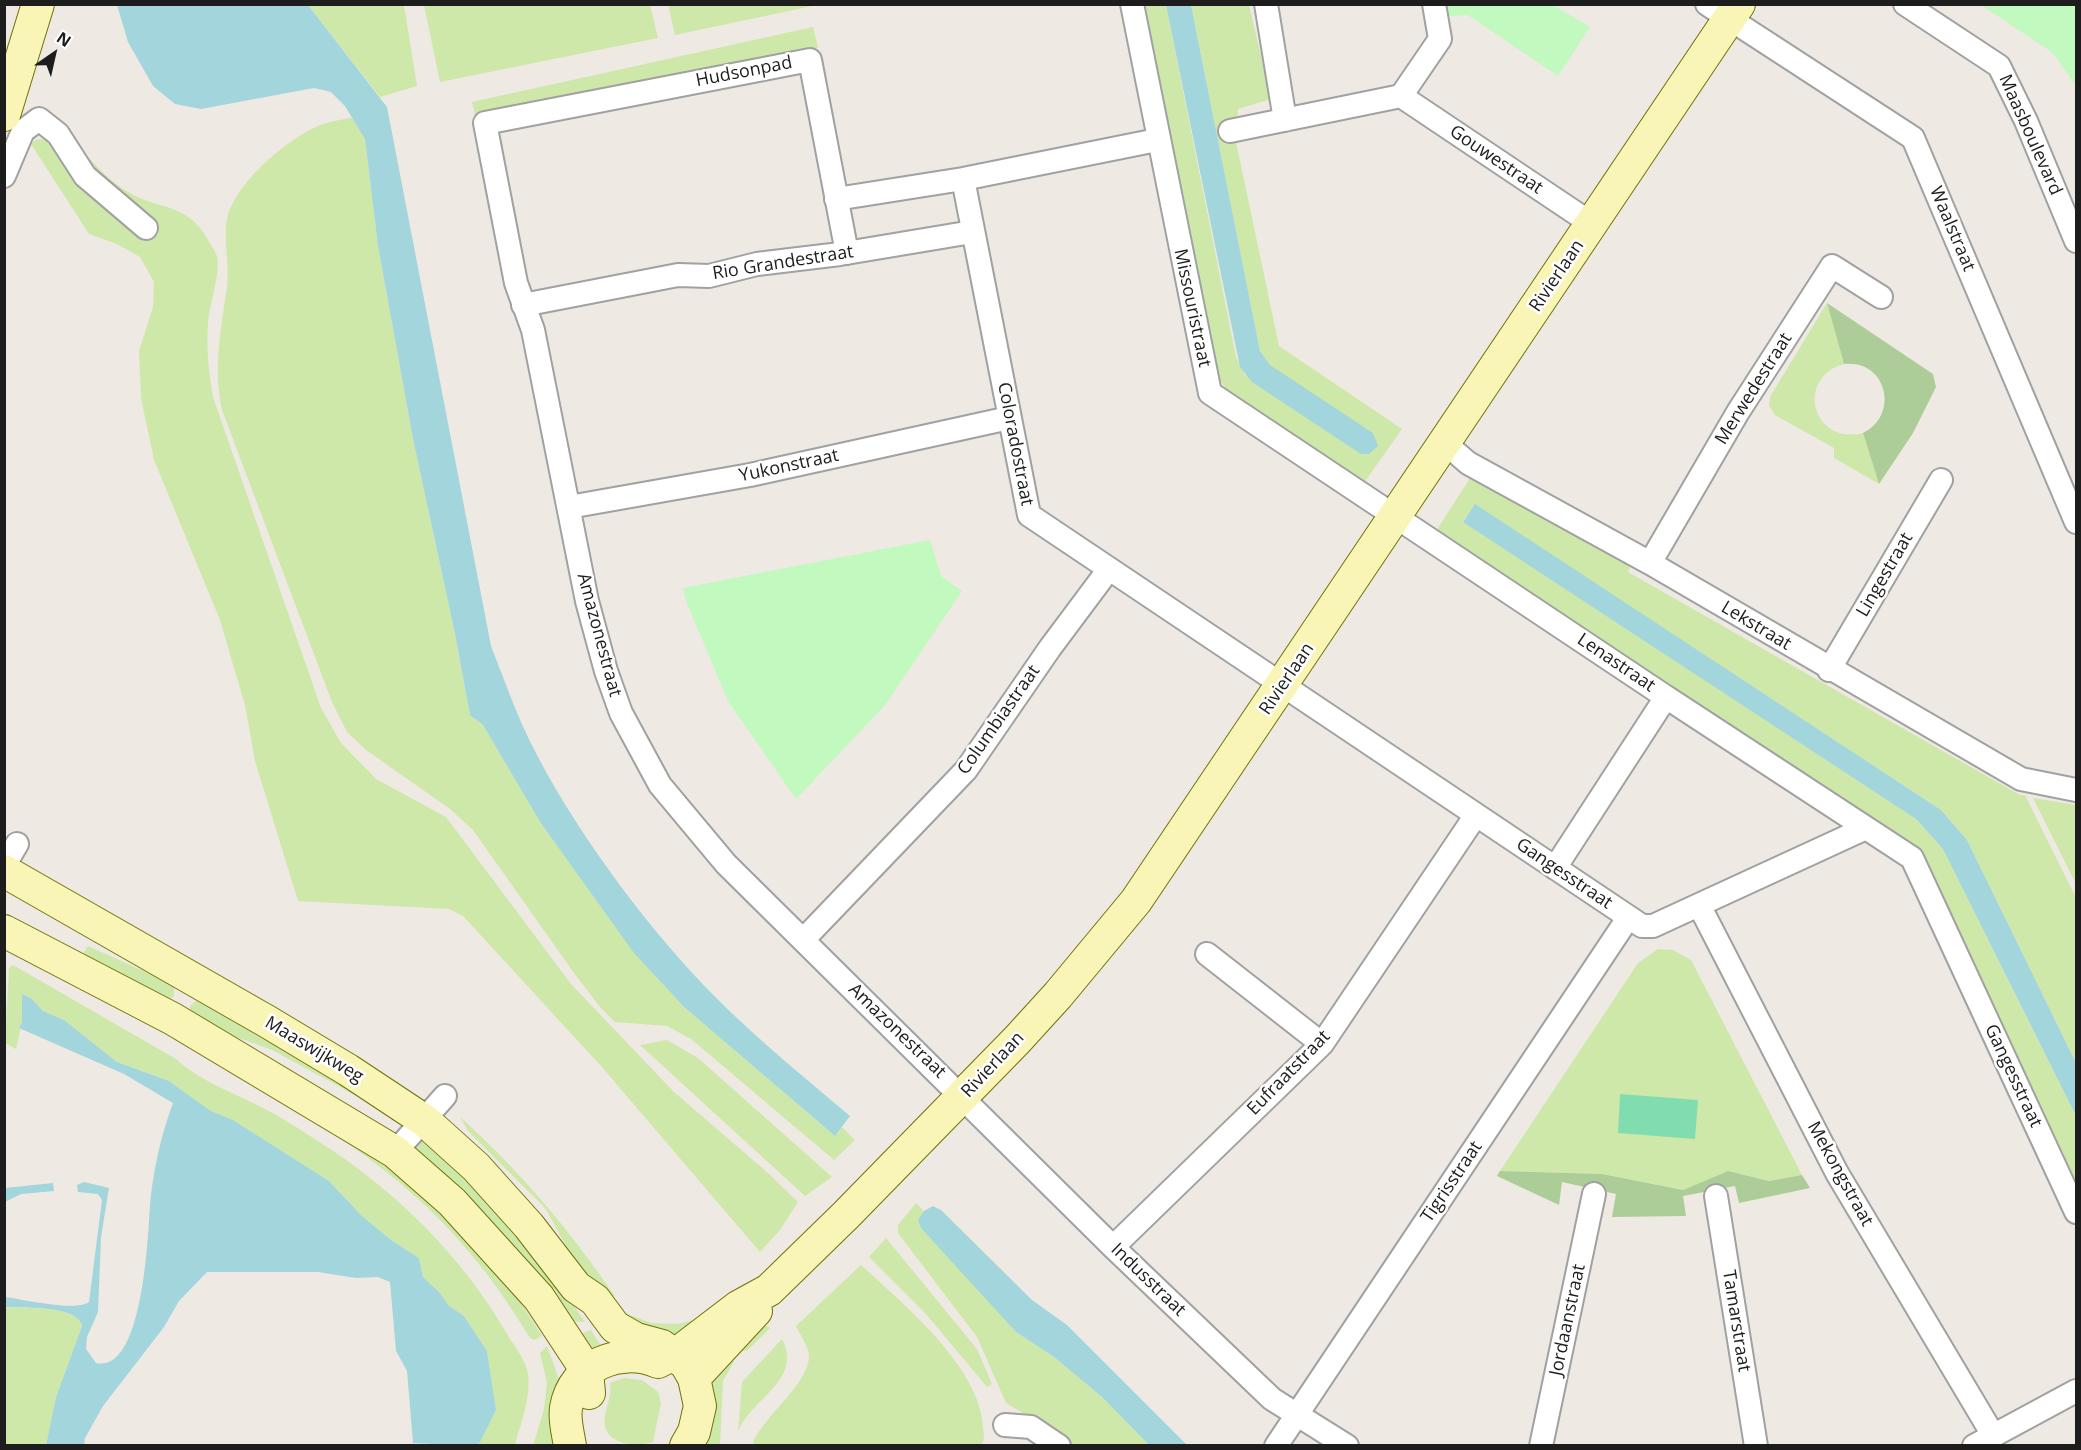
<!DOCTYPE html>
<style>
body{margin:0}
#map{position:relative;width:2081px;height:1450px;overflow:hidden;background:#eee9e3;font-family:"Open Sans",sans-serif}
canvas{display:block}
.frame{position:absolute;inset:0;border:6px solid #1d1d1d;pointer-events:none}
.north{position:absolute;left:24px;top:24px;width:60px;height:60px;-webkit-text-stroke:4px #fff;paint-order:stroke;rotate:34deg;font-size:16px;font-weight:700;line-height:24px;text-align:center;color:#1d1d1d}
.north::after{content:'';display:block;margin:auto;width:21px;height:27px;background:#1d1d1d;clip-path:polygon(50% 0,100% 100%,50% 72%,0 100%)}
</style>
<div id="map">
<canvas width="2081" height="1450"></canvas>
<div class="frame"></div>
<div class="north">N</div>
</div>
<script>
const g = document.querySelector('canvas').getContext('2d');
g.lineJoin = 'round';
function paint(path, color) { g.fillStyle = color; g.fill(path, 'evenodd'); }
function stroke(path, color, width, dash) { g.strokeStyle = color; g.lineWidth = width; g.lineCap = dash ? 'butt' : 'round'; g.setLineDash(dash || []); g.stroke(path); }
function write(font, color, halo, rows, align = 'center') {
  g.font = font + ' "Open Sans",sans-serif'; g.lineWidth = 5; g.setLineDash([]); g.textBaseline = 'middle'; g.strokeStyle = halo; g.fillStyle = color; for (const [text, x, y, turn = 0] of rows) {
    g.save(); g.translate(x, y); g.rotate((+turn || 0) * Math.PI / 180); g.textAlign = isNaN(turn) ? turn : align; if (halo) g.strokeText(text, 0, 0); g.fillText(text, 0, 0); g.restore();
  }
}
paint(new Path2D(`
 M 668,4 L 817,4 L 817,5 L 675,35 Z
 M 308,5 L 404,5 L 417,86 L 380,97 Z
 M 424,5 L 650,5 L 658,38 L 440,82 Z
 M 1145,5 L 1166,5 L 1236,357 L 1245,375 L 1270,365 L 1260,351 L 1191,5 L 1249,5 L 1271,99 L 1238,109 L 1235,137 L 1279,346 L 1402,429 L 1361,487 L 1231,395 L 1219,379 L 1165,123 Z
 M 813,27 L 818,48 L 476,118 L 472,102 Z
 M 354,117 L 365,139 L 378,246 L 413,439 L 455,634 L 470,715 L 483,725 L 540,822 L 635,953 L 684,1007 L 835,1136 L 842,1127 L 855,1140 L 834,1160 L 691,1039 L 667,1026 L 615,1022 L 600,1007 L 574,973 L 473,830 L 450,809 L 366,750 L 347,732 L 332,702 L 222,410 C 213,369 221,329 227,287 C 230,264 223,242 227,219 C 235,183 286,140 318,126 C 329,121 343,120 354,117 Z
 M 59,121 C 79,145 98,173 125,190 C 158,212 186,200 208,240 C 211,245 215,251 217,256 C 221,273 209,305 208,324 C 206,349 209,373 213,397 L 321,708 L 341,743 L 376,779 L 446,817 L 571,984 L 674,1092 L 768,1173 L 798,1202 L 780,1230 L 760,1252 L 601,1066 L 463,916 L 449,909 L 298,901 L 255,761 L 245,705 L 220,620 L 154,460 L 141,398 L 139,351 L 153,307 L 154,282 L 140,257 L 117,244 L 89,234 L 31,144 L 37,139 L 50,140 Z
 M 1827,303 L 1844,364 C 1795,377 1812,446 1863,433 L 1879,484 L 1834,458 L 1834,448 L 1775,415 L 1769,405 L 1771,395 Z
 M 1472,475 L 1631,565 L 1628,572 L 2020,795 L 2025,795 L 2076,898 L 2076,1063 L 1967,840 L 1941,810 L 1475,505 L 1463,521 L 1916,819 L 1943,849 L 2076,1116 L 2076,1181 L 1922,857 C 1902,833 1889,826 1860,817 L 1434,534 Z
 M 2033,798 L 2076,805 L 2076,884 Z
 M 88,946 L 170,983 L 174,986 L 174,996 L 166,1001 L 162,999 L 83,954 Z
 M 1658,949 L 1673,950 L 1691,960 L 1802,1175 L 1769,1181 L 1728,1171 L 1683,1190 L 1602,1174 L 1500,1171 L 1638,963 Z
 M 13,965 L 176,1059 C 200,1081 230,1091 259,1106 C 280,1116 301,1130 321,1143 C 396,1191 462,1256 507,1334 C 514,1346 526,1360 528,1374 C 531,1399 521,1422 515,1445 L 476,1445 L 496,1410 L 487,1351 L 464,1316 L 449,1306 L 439,1292 L 423,1277 L 419,1258 L 391,1240 L 362,1216 L 329,1181 L 233,1120 L 211,1111 L 169,1081 L 117,1062 L 64,1020 L 43,1011 L 31,998 L 23,994 L 22,1022 L 16,1049 L 5,1043 L 9,968 Z
 M 196,1001 L 201,1001 L 348,1084 L 379,1108 L 272,1050 L 214,1029 L 190,1015 L 190,1006 Z
 M 667,1040 L 698,1058 L 832,1177 L 805,1196 L 640,1045 Z
 M 261,1082 L 332,1124 L 427,1195 L 511,1287 L 542,1336 L 534,1340 L 530,1338 C 459,1219 378,1155 258,1089 Z
 M 460,1117 C 520,1171 569,1229 614,1295 L 613,1301 L 583,1278 L 546,1209 L 468,1131 Z
 M 423,1139 C 486,1191 539,1254 585,1322 L 570,1321 L 417,1154 L 416,1147 Z
 M 916,1203 L 924,1211 L 918,1220 L 1016,1332 L 1054,1357 L 1102,1397 L 1149,1445 L 1071,1445 L 1056,1433 L 1006,1403 L 977,1337 L 898,1233 L 898,1225 Z
 M 886,1238 L 977,1349 L 992,1384 L 987,1387 L 926,1314 L 869,1257 Z
 M 861,1265 C 903,1304 981,1367 983,1428 C 984,1434 985,1440 981,1445 L 754,1445 L 753,1442 C 766,1414 809,1383 809,1356 C 809,1347 800,1335 796,1326 Z
 M 4,1307 C 23,1308 78,1305 82,1326 L 56,1397 L 46,1445 L 5,1445 Z
 M 620,1311 L 651,1323 L 678,1324 L 698,1319 L 681,1337 L 638,1331 Z
 M 761,1324 L 770,1328 L 748,1350 L 741,1351 L 735,1344 Z
 M 591,1330 L 603,1349 L 586,1359 L 581,1334 Z
 M 782,1339 C 804,1380 750,1399 738,1432 L 742,1382 Z
 M 547,1346 L 560,1382 L 555,1439 L 552,1445 L 533,1446 L 544,1409 L 547,1383 L 540,1353 Z
 M 733,1359 L 734,1362 L 723,1381 L 720,1445 L 705,1446 L 710,1378 Z
 M 624,1378 L 642,1380 L 658,1392 L 661,1403 L 653,1442 C 634,1448 600,1444 605,1416 C 607,1404 612,1395 610,1383 Z`), '#cee8a9');
paint(new Path2D(`
 M 1827,303 L 1933,374 L 1936,387 L 1913,433 L 1879,484 L 1863,433 C 1900,415 1887,359 1844,364 Z
 M 1500,1171 L 1602,1174 L 1683,1190 L 1728,1171 L 1769,1181 L 1802,1175 L 1810,1188 L 1739,1203 L 1735,1186 L 1683,1196 L 1686,1216 L 1612,1217 L 1616,1194 L 1562,1182 L 1559,1205 L 1497,1176 Z`), '#adcd98');
paint(new Path2D(`
 M 1445,5 L 1553,5 L 1590,27 L 1558,76 L 1468,15 L 1448,16 Z
 M 1981,5 L 2076,5 L 2076,86 L 2053,53 Z
 M 930,540 L 941,576 L 962,591 L 885,705 L 796,799 L 728,701 L 686,601 L 683,588 Z`), '#c1f9bf');
paint(new Path2D(`
 M 1620,1094 L 1698,1100 L 1695,1139 L 1618,1133 Z`), '#81ddb0');
paint(new Path2D(`
 M 117,5 L 308,5 L 387,107 L 491,646 C 501,671 510,697 521,722 C 558,806 632,908 695,976 C 742,1027 797,1071 850,1116 L 835,1136 L 684,1007 L 634,953 L 540,822 L 483,725 L 470,715 L 455,634 L 413,439 L 378,246 L 365,139 L 345,106 L 331,92 L 314,88 L 201,109 L 175,104 L 153,86 L 128,42 Z
 M 1166,5 L 1191,5 L 1260,351 L 1270,365 L 1373,433 L 1378,446 L 1369,454 L 1361,454 L 1252,382 L 1240,367 Z
 M 1475,504 L 1941,810 L 1967,840 L 2076,1063 L 2076,1116 L 1943,849 L 1916,819 L 1463,522 Z
 M 22,994 L 31,998 L 43,1011 L 64,1020 L 117,1062 L 169,1081 L 211,1111 L 233,1120 L 329,1181 L 362,1216 L 391,1240 L 419,1258 L 423,1277 L 439,1292 L 449,1306 L 464,1316 L 487,1351 L 496,1410 L 480,1442 L 476,1446 L 413,1443 L 407,1371 L 396,1351 L 390,1282 L 378,1277 L 356,1278 L 318,1272 L 207,1272 L 179,1301 L 164,1327 L 103,1406 L 85,1438 L 84,1445 L 46,1445 L 56,1397 L 82,1326 C 78,1305 23,1308 5,1307 L 5,1297 C 22,1299 75,1312 89,1302 L 102,1200 L 98,1194 L 78,1192 L 77,1185 L 84,1182 L 109,1188 L 101,1237 L 98,1312 L 87,1337 L 86,1349 L 96,1363 C 143,1374 148,1236 150,1205 C 153,1171 161,1135 173,1103 L 124,1074 L 19,1028 L 22,1022 Z
 M 53,1183 L 54,1191 L 21,1194 L 5,1202 L 5,1188 Z
 M 933,1206 L 941,1210 L 1032,1300 L 1067,1325 L 1187,1445 L 1149,1445 L 1102,1397 L 1054,1357 L 1016,1332 L 921,1228 L 918,1220 L 924,1211 Z`), '#a3d5dc');
const street = new Path2D(`
 M 1132,4 L 1210,393 L 1666,697 L 1555,868
 M 1266,4 L 1285,120
 M 1707,4 L 1913,138 L 2076,522
 M 1905,4 L 1999,66 L 2026,121 L 2076,241
 M 1401,96 L 1440,39 L 1434,4
 M 1230,131 L 1401,96 L 1592,224
 M 4,176 L 23,131 L 39,119 L 58,134 L 85,176 L 146,228
 M 963,179 L 1029,515 L 1642,926 L 1653,926 L 1866,828
 M 836,199 L 963,179 L 1157,140
 M 847,253 L 810,60 L 485,123 L 516,283 L 533,330 L 587,601 L 606,671 L 621,713 L 660,785 L 726,864 L 1113,1247 L 1272,1399 L 1347,1446
 M 523,305 L 678,275 L 709,276 L 757,264 L 840,254 L 972,232
 M 1445,443 L 1468,463 L 1650,563 L 2021,779 L 2076,790
 M 569,507 L 750,475 L 1009,418
 M 1650,563 L 1738,412 L 1832,266 L 1881,297
 M 1829,670 L 1941,480
 M 1666,697 L 1912,858 L 2076,1212
 M 4,866 L 17,844
 M 1699,905 L 1837,1173 L 1993,1435
 M 803,940 L 966,770 L 1050,648 L 1109,569
 M 1207,954 L 1322,1044
 M 395,1152 L 445,1096
 M 1716,1196 L 1756,1446
 M 1113,1247 L 1322,1044 L 1476,815
 M 1005,1425 L 1031,1427 L 1059,1446
 M 1276,1446 L 1628,918
 M 1541,1446 L 1594,1194
 M 1974,1446 L 2076,1391`);
const secondary = new Path2D(`
 M 4,115 L 38,4
 M 4,871 L 268,1022 L 348,1070 L 425,1121 L 476,1167 L 529,1226 L 576,1287 L 595,1300 L 615,1327 L 636,1339 L 662,1346 L 686,1364 L 694,1378 L 700,1406 L 694,1432 L 686,1446
 M 4,931 L 173,1019 L 395,1152 L 452,1202 L 539,1298 L 587,1371 L 589,1393
 M 694,1378 L 756,1311
 M 570,1446 C 568,1433 564,1420 566,1408 C 573,1365 621,1346 658,1362 L 683,1349 L 738,1307 L 769,1290 L 846,1215 L 1017,1040 L 1058,995 L 1136,901 L 1739,4`);
stroke(street, '#a1a1a1', 26);
stroke(secondary, '#717206', 34);
stroke(street, '#fff', 22);
stroke(secondary, '#f9f5b6', 32);
write('18px', '#1d1d1d', '#fff', [
 ["Hudsonpad",744,72,-11],
 ["Maasboulevard",2030,135,66],
 ["Gouwestraat",1496,160,34],
 ["Waalstraat",1952,229,67],
 ["Rio Grandestraat",783,263,-9],
 ["Rivierlaan",1557,276,-56],
 ["Missouristraat",1192,308,78],
 ["Merwedestraat",1754,389,-58],
 ["Coloradostraat",1015,444,79],
 ["Yukonstraat",789,466,-12],
 ["Lingestraat",1885,575,-60],
 ["Lekstraat",1756,626,31],
 ["Amazonestraat",599,635,75],
 ["Lenastraat",1616,663,34],
 ["Rivierlaan",1287,679,-56],
 ["Columbiastraat",999,720,-55],
 ["Gangesstraat",1564,874,34],
 ["Amazonestraat",897,1031,44],
 ["Maaswijkweg",314,1050,31],
 ["Rivierlaan",993,1065,-47],
 ["Eufraatstraat",1289,1073,-46],
 ["Gangesstraat",2013,1076,65],
 ["Mekongstraat",1840,1174,61],
 ["Tigrisstraat",1452,1182,-56],
 ["Indusstraat",1148,1280,44],
 ["Jordaanstraat",1568,1320,-78],
 ["Tamarstraat",1736,1321,81]
]);
</script>
